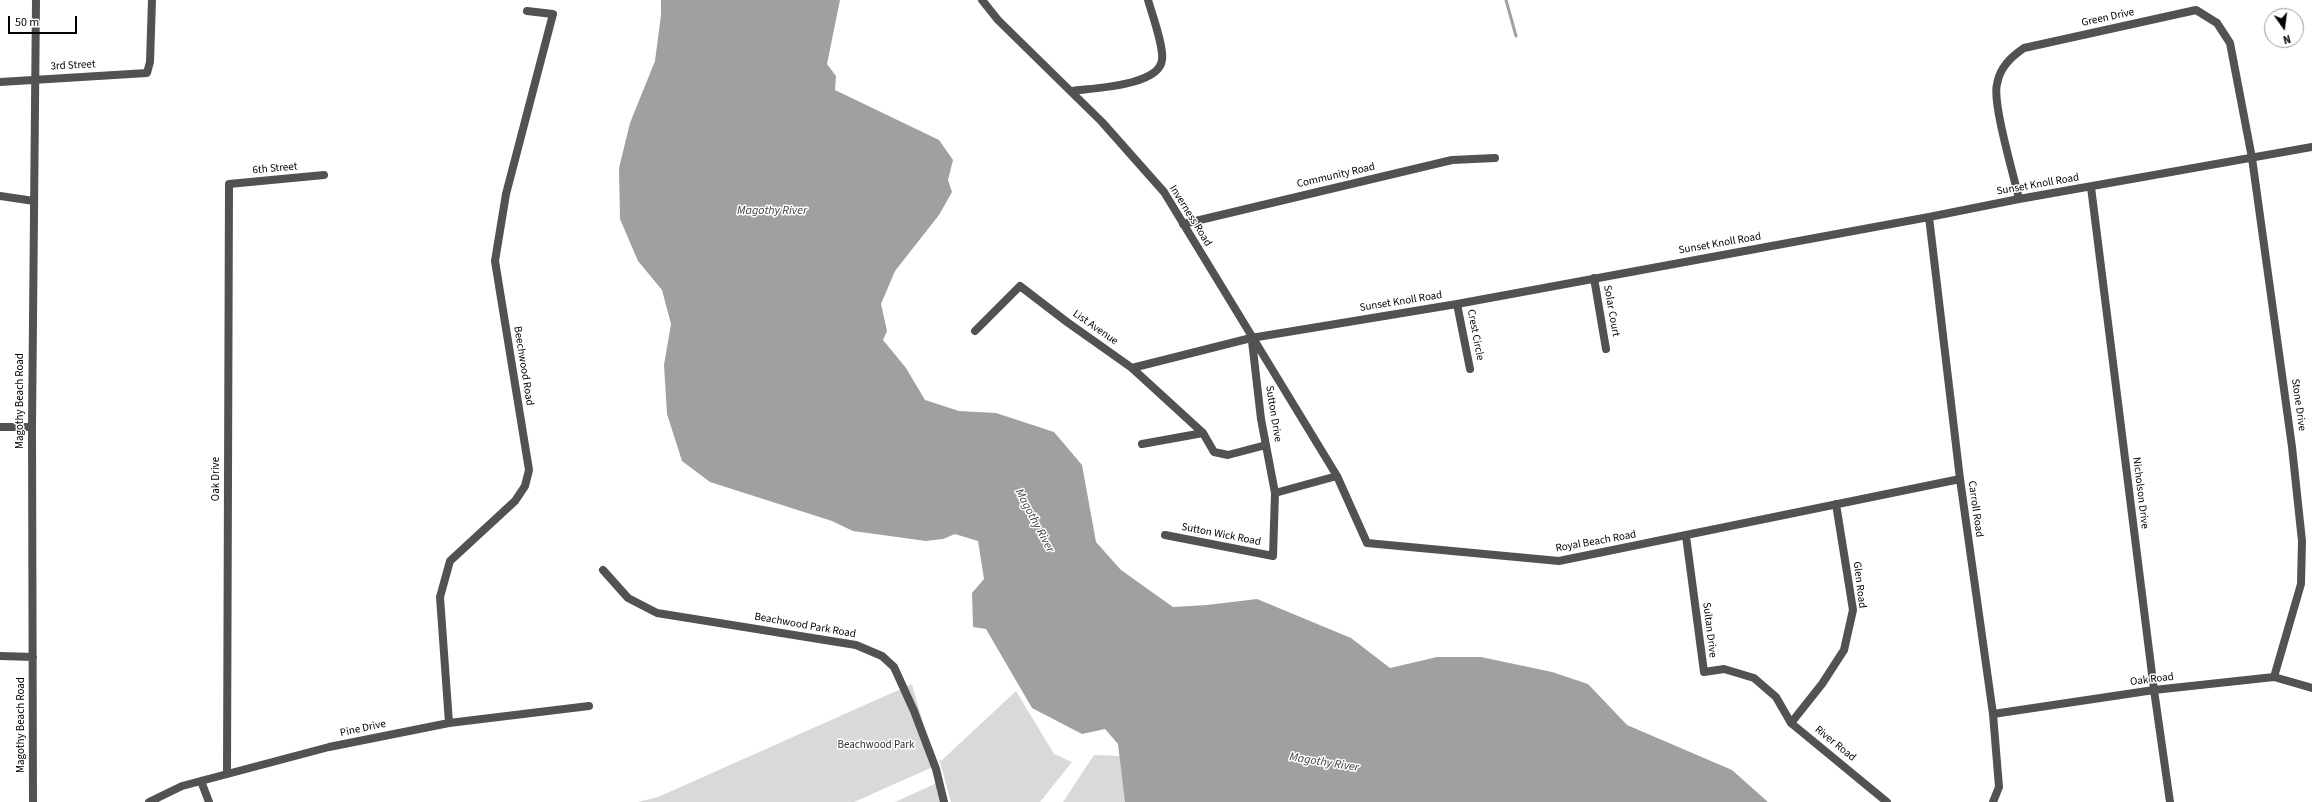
<!DOCTYPE html>
<style>
body{margin:0}
#map{position:relative;width:2312px;height:802px;overflow:hidden;background:#fff;font-family:"Source Sans 3",sans-serif}
canvas{display:block}
.north{position:absolute;left:2264px;top:8px;width:40px;height:40px;box-sizing:border-box;background:#fff;border:1px solid #999;border-radius:50%;rotate:166deg;font-size:11px;font-weight:700;line-height:16px;text-align:center;color:#000}
.north::after{content:'';display:block;margin:auto;width:14px;height:18px;background:#000;clip-path:polygon(50% 0,100% 100%,50% 72%,0 100%)}
.scale{position:absolute;left:8px;top:16px;width:69px;height:18px;box-sizing:border-box;border:2px solid #000;border-top:0;padding-left:5px;font-size:12px;line-height:14px;white-space:nowrap;color:#000;-webkit-text-stroke:3px #fff;paint-order:stroke}
</style>
<div id="map">
<canvas width="2312" height="802"></canvas>
<div class="north">N</div>
<div class="scale">50 m</div>
</div>
<script>
const g = document.querySelector('canvas').getContext('2d');
g.lineJoin = 'round';
function paint(path, color) { g.fillStyle = color; g.fill(path, 'evenodd'); }
function stroke(path, color, width, dash) { g.strokeStyle = color; g.lineWidth = width; g.lineCap = dash ? 'butt' : 'round'; g.setLineDash(dash || []); g.stroke(path); }
function write(font, color, halo, rows, align = 'center') {
  g.font = font + ' "Source Sans 3",sans-serif'; g.lineWidth = 3; g.setLineDash([]); g.textBaseline = 'middle'; g.strokeStyle = halo; g.fillStyle = color; for (const [text, x, y, turn = 0] of rows) {
    g.save(); g.translate(x, y); g.rotate((+turn || 0) * Math.PI / 180); g.textAlign = isNaN(turn) ? turn : align; if (halo) g.strokeText(text, 0, 0); g.fillText(text, 0, 0); g.restore();
  }
}
paint(new Path2D(`
 M 912,684 L 935,766 L 854,802 L 638,802 L 658,797 Z
 M 1016,691 L 1054,754 L 1072,762 L 1040,802 L 951,802 L 939,759 L 941,761 Z
 M 1094,755 L 1122,756 L 1146,802 L 1063,802 Z
 M 939,782 L 945,802 L 895,802 Z`), '#d9d9d9');
paint(new Path2D(`
 M 661,0 L 840,0 L 827,64 L 836,76 L 835,90 L 939,140 L 953,160 L 948,180 L 952,192 L 939,215 L 895,271 L 881,304 L 887,331 L 883,340 L 906,368 L 925,400 L 959,411 L 996,413 L 1054,432 L 1082,465 L 1096,542 L 1121,570 L 1173,607 L 1207,605 L 1257,599 L 1351,638 L 1390,668 L 1437,657 L 1481,657 L 1552,672 L 1588,684 L 1627,725 L 1732,770 L 1768,802 L 1125,802 L 1118,744 L 1105,729 L 1082,734 L 1032,708 L 986,629 L 973,627 L 972,593 L 984,579 L 978,541 L 955,534 L 943,539 L 926,541 L 853,531 L 832,521 L 710,482 L 682,461 L 667,414 L 664,365 L 671,324 L 662,290 L 638,261 L 620,219 L 619,168 L 630,123 L 655,61 L 661,15 Z`), '#a0a0a0');
stroke(new Path2D(`
 M 1506,0 L 1516,36`), '#a0a0a0', 3);
stroke(new Path2D(`
 M 982,0 L 998,20 L 1102,122 L 1164,192 L 1337,476
 M 0,82 L 147,73 L 150,62 L 152,0
 M 1072,91 C 1093,88 1159,86 1162,60 C 1164,47 1152,14 1148,0
 M 2091,187 L 2154,690 L 2170,802
 M 0,196 L 34,201
 M 2019,199 C 2014,176 1992,103 1997,84 C 2000,67 2011,57 2024,48 L 2196,10 L 2217,23 L 2230,43 L 2252,158 L 2292,447 L 2302,541 L 2301,584 L 2274,677
 M 1929,217 L 1960,479 L 1993,714 L 1999,787 L 1993,802
 M 1183,224 L 1452,160 L 1495,158
 M 1594,278 L 1606,349
 M 1457,304 L 1470,369
 M 975,331 L 1020,286 L 1067,322 L 1132,368 L 1203,433 L 1214,452 L 1228,455 L 1266,445
 M 1132,368 L 1251,338 L 1457,304 L 1929,217 L 2019,199 L 2312,147
 M 0,427 L 32,427
 M 1142,444 L 1203,433
 M 1275,493 L 1337,476 L 1367,543 L 1559,561 L 1960,479
 M 1165,535 L 1273,556 L 1275,493 L 1261,419 L 1252,341
 M 1686,536 L 1704,672 L 1724,669 L 1754,678 L 1776,697 L 1791,723 L 1887,802
 M 603,570 L 628,598 L 657,613 L 856,645 L 882,656 L 894,667 L 914,711 L 936,769 L 944,802
 M 0,656 L 33,657
 M 1993,714 L 2154,690 L 2274,677 L 2312,688
 M 449,723 L 440,597 L 450,561 L 515,501 L 525,486 L 529,470 L 495,261 L 506,194 L 553,14 L 527,11
 M 1791,723 L 1822,684 L 1844,650 L 1853,610 L 1836,504
 M 227,773 L 229,184 L 324,175
 M 201,781 L 209,802
 M 33,802 L 32,427 L 36,0
 M 149,802 L 182,786 L 329,747 L 449,723 L 589,706`), '#525252', 8);
write('11px', '#000', '#fff', [
 ["Green Drive",2108,18,-12],
 ["3rd Street",73,66,-3],
 ["6th Street",275,169,-5],
 ["Community Road",1336,176,-13],
 ["Sunset Knoll Road",2038,185,-10],
 ["Inverness Road",1190,216,58],
 ["Sunset Knoll Road",1720,244,-10],
 ["Sunset Knoll Road",1401,302,-9],
 ["Solar Court",1611,311,80],
 ["List Avenue",1095,328,35],
 ["Crest Circle",1475,335,79],
 ["Beechwood Road",523,366,81],
 ["Magothy Beach Road",21,401,-90],
 ["Stone Drive",2298,405,82],
 ["Sutton Drive",1273,414,81],
 ["Oak Drive",217,479,-90],
 ["Nicholson Drive",2140,493,83],
 ["Carroll Road",1975,509,82],
 ["Sutton Wick Road",1221,535,11],
 ["Royal Beach Road",1596,542,-10],
 ["Glen Road",1859,585,83],
 ["Beachwood Park Road",805,626,10],
 ["Sultan Drive",1709,630,83],
 ["Oak Road",2152,680,-7],
 ["Magothy Beach Road",22,725,-90],
 ["Pine Drive",363,729,-12],
 ["River Road",1835,744,39]
]);
write('11px', '#303030', '#fff', [
 ["Beachwood Park",876,746]
]);
write('italic 12px', '#414141', '#fff', [
 ["Magothy River",772,211],
 ["Magothy River",1034,521,62],
 ["Magothy River",1324,763,9]
]);
</script>
